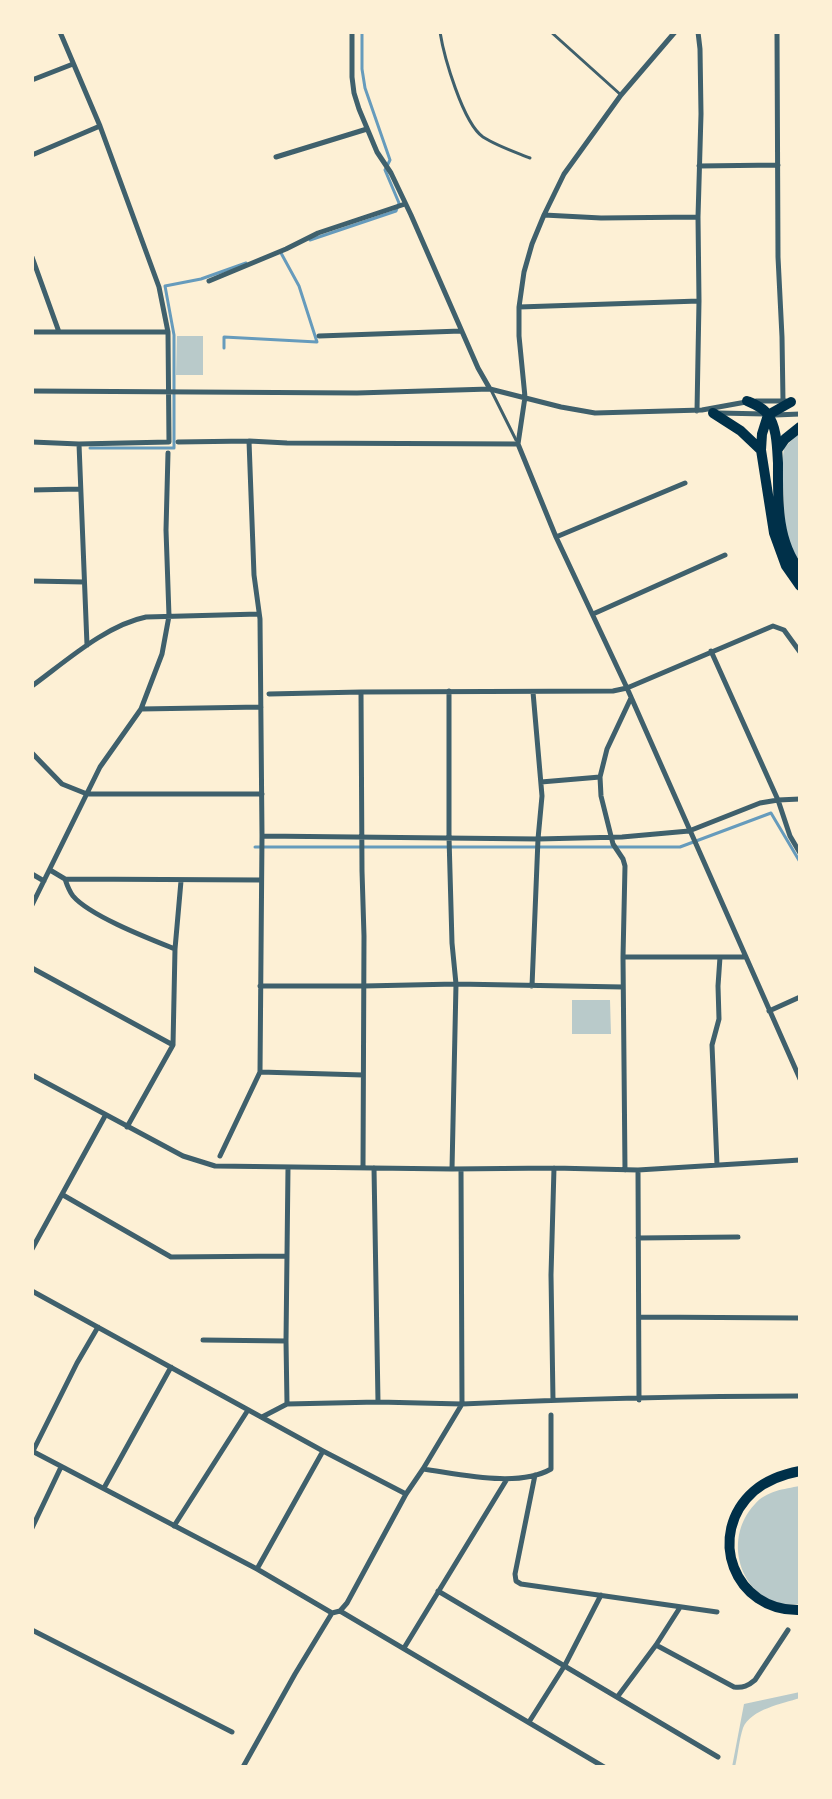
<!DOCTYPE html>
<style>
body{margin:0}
#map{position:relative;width:832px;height:1799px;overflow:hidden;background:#fdf0d5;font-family:Lora,serif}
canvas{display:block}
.frame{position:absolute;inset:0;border:34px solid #fdf0d5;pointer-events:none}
</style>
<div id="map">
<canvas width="832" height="1799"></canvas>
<div class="frame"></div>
</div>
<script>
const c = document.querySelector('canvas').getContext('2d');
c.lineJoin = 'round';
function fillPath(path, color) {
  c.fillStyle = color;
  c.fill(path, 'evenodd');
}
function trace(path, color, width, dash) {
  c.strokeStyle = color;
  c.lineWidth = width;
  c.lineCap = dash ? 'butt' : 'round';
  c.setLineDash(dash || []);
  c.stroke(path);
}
const green = new Path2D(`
 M177,336h26v39h-27z
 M800,432v129l-9,-12 -6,-21 -3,-64 2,-16z
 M572,1000h38l1,34h-39z
 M800,1486v118c-55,7 -82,-61 -45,-100 11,-13 29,-15 45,-18z
 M800,1692v6c-18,6 -49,11 -57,30 -4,12 -5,27 -8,39h-3l12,-63z`);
const stream = new Path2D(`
 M310,240l86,-29 3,-8 -14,-33 5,-10 -25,-72 -3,-19v-37
 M224,348v-11l93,5 -18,-56 -18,-33
 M90,448h84v-113l-9,-49 36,-7 45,-16
 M255,847h425l91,-34 29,49`);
const service = new Path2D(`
 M440,32c4,25 23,91 43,105 14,9 32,15 47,21
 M551,32l70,63
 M491,390l25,50`);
const minor = new Path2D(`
 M352,32v45l2,16 5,16 18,43 14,21 20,42 67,153 12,21
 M675,32l-54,63 -57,79 -20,41 -12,29 -8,28 -5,35v29l6,61 -7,47 38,93 71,151 173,391
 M777,32l1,225 4,80 1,64
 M32,80l41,-16
 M32,155l68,-29
 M276,157l91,-28
 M699,166l79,-1
 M544,215l57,3 97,-1
 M32,257l27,75
 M209,281l77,-32 32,-16 87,-29
 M519,307l180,-6
 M32,332h136
 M319,336l142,-5
 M32,391l325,2 133,-4 71,18 34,6 107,-3 44,-8
 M756,401h30
 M697,411l2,-110 -1,-84 3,-103 -1,-65 -2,-17
 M719,413l46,1
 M775,415l25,-1
 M32,442l47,2 90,-2 -1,-110 -9,-45 -59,-161 -40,-94
 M178,442l71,-1 38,2 231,1
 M79,444l8,201
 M32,490l48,-1
 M556,537l129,-54
 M32,581l52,1
 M593,614l132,-59
 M711,651l67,149 12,36 10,17
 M32,686c33,-24 74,-61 114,-69l113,-3
 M449,691v146l3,106 4,41 -4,185
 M361,692l1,179 2,65 -1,232
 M269,694l92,-2 252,-1 14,-3 146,-62 11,4 16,22
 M141,709l120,-2
 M32,753l30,31 25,10h175
 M541,782l59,-5
 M262,836l276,3 84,-2 67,-6 71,-28 18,-3 22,-1
 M50,870l15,9 196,1
 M32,874l12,7
 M65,879c2,6 4,12 8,17 17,20 77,43 102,53
 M32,905l68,-138 41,-58 21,-55 7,-38 -3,-86 2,-77
 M623,957h122
 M32,968l141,77
 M260,986h104l92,-2 167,3
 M532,986l6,-147 4,-43 -9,-104
 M769,1011l31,-14
 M260,1072l103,3
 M32,1075l151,81 32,10 237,3 102,-1 84,2 162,-10
 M127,1127l46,-82 2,-96 6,-68
 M220,1156l40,-84 2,-236 -2,-217 -6,-44 -5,-134
 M717,1165l-5,-120 7,-26 -1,-33 2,-29
 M374,1168l4,234
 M625,1170l-2,-213 2,-91 -2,-7 -10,-15 -12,-48 -1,-19 7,-28 24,-51
 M638,1170l1,230
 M63,1195l108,62 116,-1
 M638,1238l100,-1
 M32,1249l73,-133
 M32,1291l291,160 83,43
 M639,1317l161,1
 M203,1340l83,1
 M553,1400l-2,-125 3,-107
 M287,1404l-1,-63 2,-173
 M262,1417l25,-13 91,-2 84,2 -1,-235
 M32,1451l225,118 75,44 8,-2 7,-8 59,-109 17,-25 39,-65c113,-5 225,-8 338,-8
 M33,1451l44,-88 21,-36
 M423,1469c37,5 95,19 128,0v-54
 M535,1475l-20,99 1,7 5,3 196,28
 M104,1488l67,-121
 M174,1526l74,-116
 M32,1528l29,-61
 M257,1569l66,-118
 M438,1591l280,166
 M340,1611l264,156
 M32,1630l200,102
 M656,1645l78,42c9,1 14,-1 21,-7l33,-50
 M404,1648l103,-169
 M618,1696l38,-51 23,-36
 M529,1722l36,-57 36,-70
 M243,1767l52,-93 37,-61`);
const motorway = new Path2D(`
 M747,401c7,3 17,7 21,14 9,12 9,33 10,48 0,35 -2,78 22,107
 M791,402l-23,13 -6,19 -1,16 13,83 12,33 14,20
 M713,413l28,18 20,19
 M778,449l7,-10 15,-12
 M800,1471c-16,3 -33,9 -46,20 -49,43 -20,121 46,119`);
fillPath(green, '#b9caca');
trace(stream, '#669bbc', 3);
trace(service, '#3f606c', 3);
trace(minor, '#3f606c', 5);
trace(motorway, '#003049', 10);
</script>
